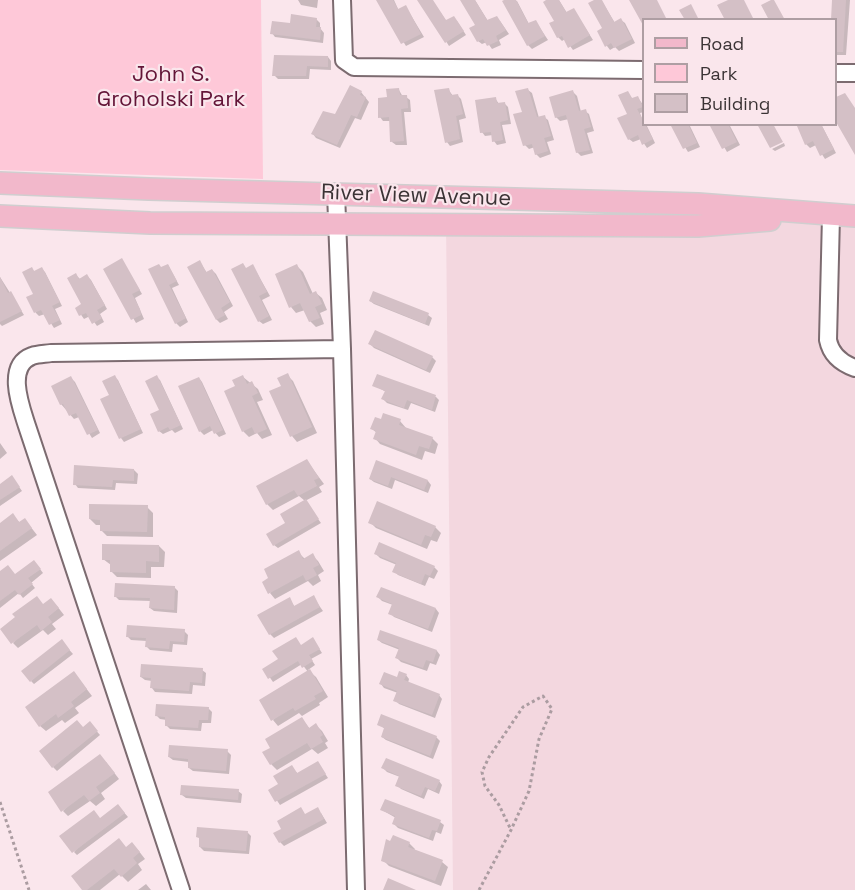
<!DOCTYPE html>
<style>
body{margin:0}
#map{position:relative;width:855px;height:890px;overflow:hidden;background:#fae6ec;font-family:"Space Grotesk",sans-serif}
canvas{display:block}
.legend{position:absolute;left:642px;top:18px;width:195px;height:108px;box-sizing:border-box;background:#fae6ec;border:2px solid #ae9ea3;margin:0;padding:8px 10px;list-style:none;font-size:18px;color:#3b3335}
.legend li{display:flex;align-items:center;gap:12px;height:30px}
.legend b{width:30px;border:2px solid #ae9ea3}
</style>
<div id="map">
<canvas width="855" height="890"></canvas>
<ul class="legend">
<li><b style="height:8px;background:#f2b8cb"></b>Road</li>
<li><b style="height:16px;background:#fec8d8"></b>Park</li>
<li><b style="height:16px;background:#d4c0c6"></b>Building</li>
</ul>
</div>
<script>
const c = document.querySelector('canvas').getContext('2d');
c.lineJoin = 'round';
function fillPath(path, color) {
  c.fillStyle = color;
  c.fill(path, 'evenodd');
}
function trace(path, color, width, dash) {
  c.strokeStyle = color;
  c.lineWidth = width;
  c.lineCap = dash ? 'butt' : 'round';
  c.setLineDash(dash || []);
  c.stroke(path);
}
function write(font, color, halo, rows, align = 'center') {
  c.font = font + ' "Space Grotesk",sans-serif';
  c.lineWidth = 4.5;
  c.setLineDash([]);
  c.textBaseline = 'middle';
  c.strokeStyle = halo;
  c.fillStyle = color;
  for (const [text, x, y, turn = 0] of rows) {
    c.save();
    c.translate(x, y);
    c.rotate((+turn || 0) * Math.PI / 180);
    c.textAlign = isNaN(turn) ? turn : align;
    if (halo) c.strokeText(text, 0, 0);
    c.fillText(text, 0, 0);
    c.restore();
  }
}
const built = new Path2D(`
 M831,216h24v674h-402l-7,-666z`);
const green = new Path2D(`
 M0,0h261l2,179 -263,-9z`);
const shadow = new Path2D(`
 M298,0h27h-7l-1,8 -16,-3z
 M377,0h17l5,11 7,-4 18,30 -18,9z
 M420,0h12l15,22 10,-1 9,14 -17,11z
 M463,0h12l13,21h12l9,13 -10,6 2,5 -9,4 -5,-7 -5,2 -4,-3 -1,-15z
 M508,0l9,1 12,23 7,-2 12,18 -16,9 -4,-4z
 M549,0h10l8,13 7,-3 19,30 -20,10 -8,-11 -3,2 -4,-4 -2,-16z
 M598,0l5,3 12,20 6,-3 4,3 10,20 -16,8 -4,-4 -5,3 -3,-4 -8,-14 5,-3z
 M833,0h17l-4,55h-10z
 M316,19l4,4v5l4,5 -1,10 -48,-6 -3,-4 20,-8z
 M328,57l3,4v9l-21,-1 -1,10h-31l-4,-4z
 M448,89l5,7 4,-1 4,4 5,19 -7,2 4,22 -13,4 -3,-4z
 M399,90l4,7h3l4,3 1,12h-7l3,33h-11l-4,-3 -2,-21h-7l-3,-4z
 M528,90l4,3 7,25 5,-1 4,3 6,20 -7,2 4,12 -11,4 -4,-4 -1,-7 -6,2 -4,-4 -1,-32z
 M361,92l8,10 -8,18 -6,-2 -15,30 -24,-10 -3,-4 23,-18z
 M573,92l4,4 4,16 4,-1 4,3 5,17 -7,2 6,20 -12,3 -4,-4 -8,-33 -9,2 -4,-4z
 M628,93l5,7 5,-2 6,8v6l-4,1 4,11h2l9,19 -8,5 -6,-9 -8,3 -4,-3z
 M495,98l4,6 5,-1 4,4 3,17 -9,1 4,18 -9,2 -3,-4 -1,-6 -8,1 -3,-4z
 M671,124h18l11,23 -12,5z
 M711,124h18l11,21 -13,7z
 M821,124l15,29 -11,6 -9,-14 -6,3 -4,-4z
 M784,143l1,3 -10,5 -3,-2z
 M122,260l20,34 -7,4 9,21 -8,4 -31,-54z
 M200,262l7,11 5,-3 4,4 17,32 -9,6 4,7 -8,4 -3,-3z
 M168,265l11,20 -7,3 16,34 -8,5 -4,-4 -15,-54z
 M253,266l17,30 -8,4 10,20 -9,4 -4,-3 -12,-52z
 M297,266l6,6 10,22 3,-1 6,5 5,12 -7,3 4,11 -8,3 -6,-6 -5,-11 -9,3 -5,-6z
 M32,269l3,3 7,-3 3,3 17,34 -7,3 7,15 -8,4 -9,-14 -6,2 -3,-3 -8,-15 7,-4z
 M76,275l4,4 7,-3 4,4 16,29 -7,5 4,8 -7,4 -7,-10 -6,3 -7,-10 6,-4z
 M0,277l24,38 -22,11 -2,-2z
 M374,293l54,22 4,3 -3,8 -55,-22 -4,-3z
 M370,344l62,13 4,4 -6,12 -56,-25z
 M287,375l6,6 24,52 -20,9 -5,-6 -9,-50z
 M115,377l3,3 25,53 -19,9 -3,-4 -19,-38 9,-4z
 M156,377l4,3 23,49 -8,4 -3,-3 -9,4 -4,-3 2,-20z
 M243,377l15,12 5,11 -6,2 15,33 -10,4 -5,-6 -8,4 -6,-6 -6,-44z
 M71,378l4,4 25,51 -8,5 -13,-21 -5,2 -13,-15z
 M199,378l3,4 24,52 -7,3 -6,-7 -9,5 -4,-4z
 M374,385l62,12 3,3 -4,12 -24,-9 -3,7 -21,-7 -4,-4 3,-7z
 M400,421l6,7 26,10 6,6 -3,10 -10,-3 -3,9 -42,-16 -5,-6 2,-5 -5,-4z
 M0,443l7,10 -7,6z
 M307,461l17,23 -5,3 3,5 -17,9 16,22 -43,25 -4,-3 13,-22 18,-22 -6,-5 -26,14 -6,-6z
 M377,461l51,20 3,4 -3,8 -33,-13 -3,9 -18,-7 -4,-3z
 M134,470l4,4 -1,10 -21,-1 -1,7 -37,-2 -3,-4z
 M15,481l7,10 -22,15v-21z
 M147,507l6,6v24l-46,-1 -6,-6v-5h-5l-6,-6z
 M13,515l7,8 10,3 7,9 -37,26v-37z
 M370,522l65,5 6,6 -4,9 -6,-2 -4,9 -51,-21z
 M159,546l6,6 -1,15h-13v11l-34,-1 -6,-6v-6l-8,-6z
 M298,552l7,7 7,-4 6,6 6,10 -6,4 3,6 -8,5 -5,-5 -33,18 -5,-6z
 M376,554l58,13 4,4 -4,8 -5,-2 -4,9 -27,-11 -4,-4 3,-6 -17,-7z
 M37,565l6,8 -12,10 4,5 -12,10 -4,-5 -19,15v-35l15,2z
 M174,587l4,4 -1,22 -23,-2 -4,-3 1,-7 -32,-1 -4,-4z
 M381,589l55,20 3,4 -7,19 -38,-15 -4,-4 3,-8 -11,-4 -4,-4z
 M313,597l10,14 -49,27 -4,-4 19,-35 6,8z
 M44,605l13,1 7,9 -12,9 4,5 -8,6 -5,-5 -25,18 -5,-5z
 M184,631l4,4 -1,10 -14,-1 -1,8 -22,-2 -4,-4 1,-5 -16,-1 -4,-4z
 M313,639l9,14 -11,6 4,6 -7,5 8,7 12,20 -9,6 1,2 -18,11 -3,-3 -21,13 -5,-6 35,-48 -6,-8 -29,18 -9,-13z
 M378,640l59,11 3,4 -4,10 -6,-2 -3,8 -26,-9 -4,-4 3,-8 -18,-7z
 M65,645l8,9 -39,30 -3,-3z
 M202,670l4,3 -1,13 -12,-1 -1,9 -37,-2 -3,-4v-7l-7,-1 -4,-3z
 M406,675l3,4 -1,4 31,12 3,4 -7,19 -36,-14 -4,-4 3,-7 -14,-5 -3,-4z
 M79,679l13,17 -17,12 4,5 -14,10 -3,-3 -16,11 -6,-5z
 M208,708l4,4 -1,11h-9l-1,8 -31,-2 -4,-4 1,-5 -7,-1 -3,-3z
 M302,719l8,10 6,-4 6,6 6,10 -3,2 3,5 -10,6 -6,-5 -35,21 -6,-6 1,-16z
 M379,724l57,13 4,4 -7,18 -47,-19 -4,-3 3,-8z
 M93,727l7,8 -43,36 -4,-4 30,-39z
 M227,751l4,4 -2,19 -36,-3 -4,-3v-6l-16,-2 -4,-3z
 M106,762l13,17 -18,14 4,6 -9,7 -6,-5 -22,15 -5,-5z
 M318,763l10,15 -48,27 -10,-15 10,-6 12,-17 6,7z
 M383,768l56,13 3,4 -3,9 -11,-5 -4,10 -23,-10 -4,-4 3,-8 -13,-5z
 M238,791l4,3 -1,9 -55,-5 -4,-3z
 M122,810l6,7 -51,38 -3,-3 27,-33z
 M382,810l58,12 4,3 -3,9 -5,-2 -3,9 -35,-13 -4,-4 2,-6z
 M321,813l6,10 -43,23 -4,-4 -4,-8 30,-18z
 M247,832l4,4 -2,18 -45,-3 -4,-4z
 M409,843l6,6 -1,2 28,11 6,5 -7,19 -52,-20 -6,-6z
 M127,848l11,2 7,9 -7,5 4,6 -14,12 -8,-8 -20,16h-16z
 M146,884l5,6h-13z`);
const building = new Path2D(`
 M376,0h17l5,9 8,-4 15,29 -20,10z
 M417,0h16l13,20 8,-4 10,15 -19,12z
 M460,0h15l12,20 10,-4 9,14 -10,6 2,5 -11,5 -4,-7 -6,3 -8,-14 6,-3z
 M504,0h12l12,23 8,-3 9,16 -18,10 -25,-45z
 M546,0h13l7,12 8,-4 16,27 -22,13 -6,-12 -5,2 -8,-15 5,-2 -11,-19z
 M594,0h8l12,22 7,-4 11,21 -18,9 -3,-5 -6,4 -8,-16 5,-3 -14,-25z
 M629,0h28l10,20h-23v7z
 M728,0h16l10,20h-29l-8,-15z
 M771,0h3l11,20h-16l-8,-15z
 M832,0h14l-3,52h-7v-32h-5z
 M691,4l8,16h-14l-6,-10z
 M291,14l26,4 -1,9h5l-1,13 -50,-6 2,-13 18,2z
 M274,55l54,1v11l-21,-1 -1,10h-34z
 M350,85l12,6 -2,4 6,2 -9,20 -6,-2 -14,30 -26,-11 12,-23 12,3z
 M399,88l1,7h7l1,13 -7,1 3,32 -14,1 -1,-25 -11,1v-20l9,-1 -1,-8z
 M449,88l2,7 7,-1 5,20 -7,2 4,23 -15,4 -11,-53z
 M528,88l9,29 8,-2 6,21 -7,2 4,13 -13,4 -3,-11 -9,2 -10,-32 9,-2 -7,-21z
 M573,90l6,21 7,-2 5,18 -7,2 6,21 -14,3 -10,-38 -11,3 -6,-21z
 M628,91l4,7 6,-2 5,11 -6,2 16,30 -11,6 -4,-10 -10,5 -11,-22 10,-4 -9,-19z
 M845,93l10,15v47l-19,-33v-25z
 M496,97l1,6 8,-1 3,18 -8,2 3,18 -11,2 -1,-10 -11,1 -5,-33z
 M670,124h18l9,19 -14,6z
 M709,124h19l9,18 -15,7z
 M757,124h16l10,18 -13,6z
 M802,124h19l13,25 -14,7 -7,-15 -8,4 -8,-19z
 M122,258l18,32 -8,4 8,15 1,6 -10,5 -28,-51z
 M200,260l6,12 6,-3 18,33 -9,6 4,7 -9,5 -29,-53z
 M243,263l3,5 7,-4 14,28 -8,4 10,20 -11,6 -27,-53z
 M159,264l2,3 7,-3 9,17 -8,4 17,33 -11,6 -27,-55z
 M297,264l13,30 6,-3 6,13 -7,3 5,11 -11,4 -9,-19 -11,5 -14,-34z
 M32,267l2,4 8,-4 18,35 -8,4 8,14 -11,5 -8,-15 -7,3 -8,-16 7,-3 -11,-22z
 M76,273l3,6 8,-5 18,31 -8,5 5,8 -10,6 -6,-11 -7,3 -4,-8 6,-4 -14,-26z
 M0,277l8,16 3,-2 11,20 -22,11z
 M373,291l56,22 -4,11 -56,-23z
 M375,330l58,26 -7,14 -58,-26z
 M288,373l24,54 -22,10 -21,-46 12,-5 -4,-8z
 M377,374l59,21 -4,15 -25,-10 -3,8 -23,-9 4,-8 -13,-5z
 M115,375l26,54 -22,10 -19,-40 9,-4 -7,-14z
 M157,375l24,50 -11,5 -2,-3 -10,5 -8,-18 9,-4 -14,-29z
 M243,375l4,9 5,-3 6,12 -6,3 15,33 -12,5 -3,-7 -10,5 -18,-41 11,-5 -3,-6z
 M71,376l27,54 -11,5 -11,-22 -7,3 -6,-12 -3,1 -9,-19z
 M199,377l24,53 -9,4 -4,-8 -11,6 -21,-46z
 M383,413l18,6 -2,6 34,12 -4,12 -10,-3 -3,9 -43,-16 3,-8 -6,-2 5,-12 6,2z
 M307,459l12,19 -5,2 3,6 -19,10 -4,-6 -28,15 -10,-19z
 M376,460l52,20 -4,10 -33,-13 -3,9 -19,-7z
 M74,465l60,4v12l-21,-1 -1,7 -39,-2z
 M12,475l8,12 -20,13v-16z
 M306,499l13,20 -46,27 -7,-12 19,-11 -5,-9z
 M377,501l59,25 -5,11 -6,-2 -4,10 -53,-22z
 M89,504l59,1 -1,27 -47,-1v-11l-11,-1z
 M13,513l6,9 6,-4 7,10 -32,23v-28z
 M379,542l56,24 -5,10 -5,-2 -4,10 -29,-12 4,-9 -22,-9z
 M102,544l57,1v17l-13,-1v12l-36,-1v-12h-8z
 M299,550l4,9 10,-6 6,12 -6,3 4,7 -11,6 -3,-6 -35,19 -6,-12 6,-4 -4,-9z
 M34,560l7,9 -13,9 5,6 -14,11 -4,-5 -15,11v-30l8,-6 7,9z
 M115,583l60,3 -1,24 -25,-2 1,-10 -36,-1z
 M381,587l55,21 -8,21 -40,-15 4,-10 -16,-7z
 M314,595l6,12 -51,28 -12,-20 33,-18 4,9z
 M37,596l6,8 8,-6 8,10 -11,9 4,5 -11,9 -4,-6 -26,19 -11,-15 15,-12 -3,-3z
 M127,625l58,4 -1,13 -14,-1 -1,8 -24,-2 1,-9 -20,-1z
 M380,630l57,20 -4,12 -7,-2 -3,8 -28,-10 4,-10 -22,-8z
 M296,637l5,8 12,-8 7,12 -11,6 4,6 -11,7 -4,-7 -30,18 -6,-10 16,-10 -6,-8z
 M62,639l8,11 -40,32 -9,-11z
 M141,664l62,4 -1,15 -12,-1 -1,9 -39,-3 1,-10 -11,-1z
 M310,669l13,22 -9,5 2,3 -21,12 -2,-3 -22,13 -12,-21z
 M74,671l13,18 -16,13 3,4 -16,12 -2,-4 -17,13 -14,-20z
 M399,671l8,3 -3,6 36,14 -8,21 -39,-14 4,-10 -18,-7 5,-12 13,5z
 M156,704l53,3 -1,13h-9l-1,8 -33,-2v-9l-10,-1z
 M381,714l56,22 -7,20 -49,-19 3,-9 -7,-3z
 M302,717l7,11 7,-5 7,12 -3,2 3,5 -12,7 -4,-6 -37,22 -8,-13 8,-4 -5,-9z
 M77,720l6,7 7,-6 8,10 -46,37 -13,-17z
 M169,745l59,4 -2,22 -38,-3v-9l-20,-2z
 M100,754l15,19 -19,14 4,6 -11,8 -5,-6 -23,17 -13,-20z
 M386,758l54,22 -5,11 -10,-4 -4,9 -26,-10 4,-10 -18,-8z
 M318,761l8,13 -51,28 -7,-12 10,-6 -5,-8 19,-11 5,8z
 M181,785l58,4 -1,11 -58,-5z
 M385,799l56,21 -4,11 -5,-1 -3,8 -37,-14 3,-8 -15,-6z
 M118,804l7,9 -53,40 -13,-17 35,-26 6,8z
 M301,807l4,7 13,-7 6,12 -45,24 -6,-10 8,-4 -4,-8z
 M197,827l51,4 -2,20 -47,-4v-9l-3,-1z
 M393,835l17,7 -2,5 35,13 -8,21 -54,-20 5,-22 4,2z
 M119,838l7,9 6,-5 8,10 -7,6 4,5 -16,14 -7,-8 -27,21h-5l-11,-14z
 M388,878l28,12h-33z`);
const path = new Path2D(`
 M0,802l29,88
 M479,890l32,-60 18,-39 10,-52 13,-30 -9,-13 -20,11 -34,50 -7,15 3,14 14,19 12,25`);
const minor = new Path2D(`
 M342,0l2,60 10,7 290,3
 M836,73h19
 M336,193l6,156 14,541
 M831,216l-3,124c3,15 13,23 27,28
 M181,890l-154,-464c-6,-19 -22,-60 5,-70 6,-2 13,-2 19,-3l291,-4`);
const major = new Path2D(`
 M0,183l149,6 549,15 157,12
 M0,216l150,7 548,3 72,-6`);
const parkNames = [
 ["John S.",171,75],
 ["Groholski Park",171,100]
];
const streetNames = [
 ["River View Avenue",416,196,2]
];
fillPath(built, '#f3d7df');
fillPath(green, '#fec8d8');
fillPath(shadow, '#0003');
fillPath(building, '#d4c0c6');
trace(minor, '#7c6b70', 20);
trace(major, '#d0cecf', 24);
trace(path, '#ab9ca1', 3, [3, 3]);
trace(minor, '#fff', 16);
trace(major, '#f2b8cb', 21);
write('22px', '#631437', '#fae6ec', parkNames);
write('22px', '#3b3335', '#fae6ec', streetNames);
</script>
